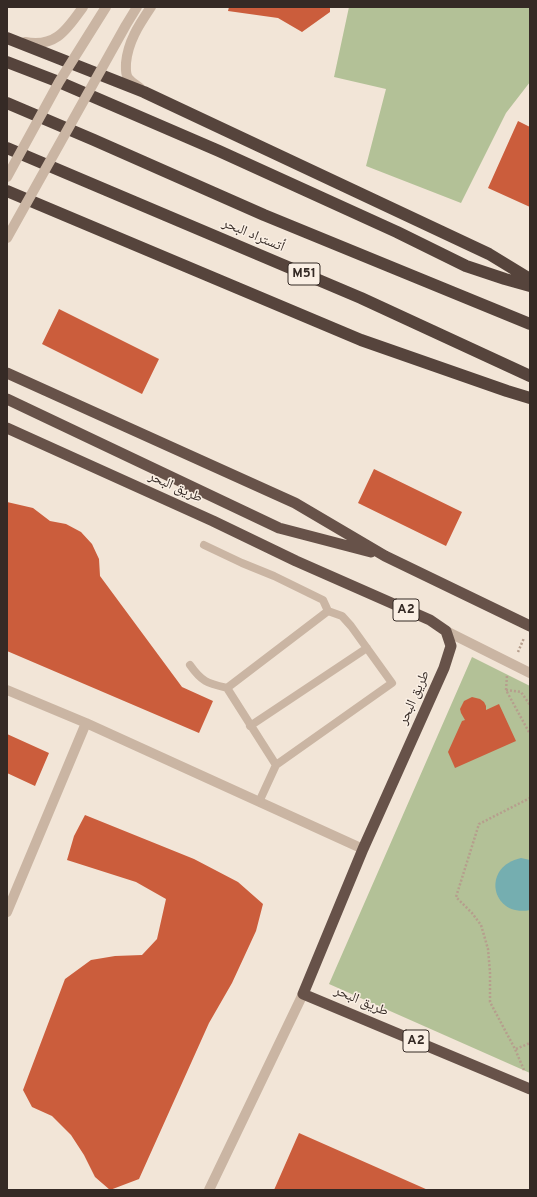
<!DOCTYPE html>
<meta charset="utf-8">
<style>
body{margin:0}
#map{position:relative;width:537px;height:1197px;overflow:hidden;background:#f2e5d7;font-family:Overpass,sans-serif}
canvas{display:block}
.frame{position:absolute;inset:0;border:8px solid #352a25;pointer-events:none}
</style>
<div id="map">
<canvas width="537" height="1197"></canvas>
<div class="frame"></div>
</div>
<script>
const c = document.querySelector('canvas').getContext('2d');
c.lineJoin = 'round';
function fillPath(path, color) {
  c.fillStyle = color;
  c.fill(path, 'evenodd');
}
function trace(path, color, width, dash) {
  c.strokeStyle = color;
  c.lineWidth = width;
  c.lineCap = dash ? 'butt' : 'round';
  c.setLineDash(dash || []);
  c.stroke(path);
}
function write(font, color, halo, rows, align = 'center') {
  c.font = font + ' Overpass,"Noto Naskh Arabic",sans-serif';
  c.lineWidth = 3;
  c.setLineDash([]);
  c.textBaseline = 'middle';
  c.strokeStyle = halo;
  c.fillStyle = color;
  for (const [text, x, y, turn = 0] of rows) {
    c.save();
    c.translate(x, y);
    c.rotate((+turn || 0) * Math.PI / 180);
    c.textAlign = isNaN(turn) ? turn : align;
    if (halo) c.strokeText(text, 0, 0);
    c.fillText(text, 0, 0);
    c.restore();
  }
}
const green = new Path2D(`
 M349,7h181v75l-24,31 -45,90 -95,-37 20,-77 -52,-12z
 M472,657l58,29v387l-201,-89z`);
const water = new Path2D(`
 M521,858l9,2v50c-38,8 -50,-43 -9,-52z`);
const building = new Path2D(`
 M229,7h101v5l-28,20 -24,-14 -50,-7z
 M518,121l12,6v80l-42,-19z
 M59,309l100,50 -17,35 -100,-50z
 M374,469l88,43 -16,34 -88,-43z
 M7,502l26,6 17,13 16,3 15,8 11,12 7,15 1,17 82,111 31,14 -14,32 -192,-82z
 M472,697l8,2 4,3 2,4v4l13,-6 17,37 -61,27 -7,-16 14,-31 3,-1 -4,-7 -1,-4 4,-8z
 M7,734l42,19 -14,33 -28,-13z
 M85,815l109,44 44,23 25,22 -7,27 -24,52 -23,40 -70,156 -29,11 -15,-13 -11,-22 -13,-20 -19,-19 -20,-9 -9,-17 42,-111 26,-19 24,-4 27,-1 15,-16 9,-40 -30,-17 -69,-22 7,-24z
 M299,1133l129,57h-154z`);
const path = new Path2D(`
 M518,652l6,-14
 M507,676l-1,14 24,44
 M506,690l15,2 9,13
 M516,1049l14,-6
 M524,1070l-9,-21 -25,-47v-30l-2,-23 -7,-24 -9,-12 -16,-16 23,-73 51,-26`);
const service = new Path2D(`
 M204,545l38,18 32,13 49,24 5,11 14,5 9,10 41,57 -116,82
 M190,665c12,17 17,18 37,23
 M250,726l117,-78
 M259,802l17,-37 -49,-77 101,-77`);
const minor = new Path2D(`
 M446,631l84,42
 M7,690l79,33 277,126
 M7,912l79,-189`);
const tertiary = new Path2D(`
 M25,42c31,6 42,-13 58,-35
 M140,88c-4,-3 -9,-6 -12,-10 -3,-5 -2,-10 -2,-15 2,-22 13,-38 25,-56
 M209,1190l94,-196`);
const trunk = new Path2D(`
 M7,373l288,130 90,53 145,70
 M7,399l272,129 92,24
 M7,428l206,93 83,40 134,59 16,11 5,15 -7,22 -81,181 -60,145 227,95`);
const motorway = new Path2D(`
 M7,38l137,54 345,162 41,25
 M7,62l52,20 160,69 178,81 69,34 39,13 25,7
 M7,103l87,37 170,75 266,109
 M7,148l354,150 169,78
 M7,191l354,149 146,51 23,7`);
const tertiaryBridge = new Path2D(`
 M7,177l52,-95 47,-75
 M7,238l119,-213 11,-18`);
const shields = [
 [304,274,32],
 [406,610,26],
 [416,1041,26]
];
const shieldNames = [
 ["M51",304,274],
 ["A2",406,610],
 ["A2",416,1041]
];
const streetNames = [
 ["أتستراد البحر",253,236,23],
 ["طريق البحر",175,488,24],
 ["طريق البحر",415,698,-66],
 ["طريق البحر",361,1002,23]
];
fillPath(green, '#b3c197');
fillPath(water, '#75aeb0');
fillPath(building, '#cb5d3c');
trace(path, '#b69e8d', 2.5, [2, 2]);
trace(service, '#cab5a3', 8);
trace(minor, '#cab5a3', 10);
trace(tertiary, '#cab5a3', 10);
trace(trunk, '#675249', 11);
trace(motorway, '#56443c', 12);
trace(tertiaryBridge, '#cab5a3', 10);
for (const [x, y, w] of shields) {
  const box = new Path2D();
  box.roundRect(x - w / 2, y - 11, w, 22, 3);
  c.fillStyle = '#faefe4';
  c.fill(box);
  trace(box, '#352a25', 1);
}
write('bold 13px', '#352a25', null, shieldNames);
write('14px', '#352a25', '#faefe4', streetNames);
</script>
